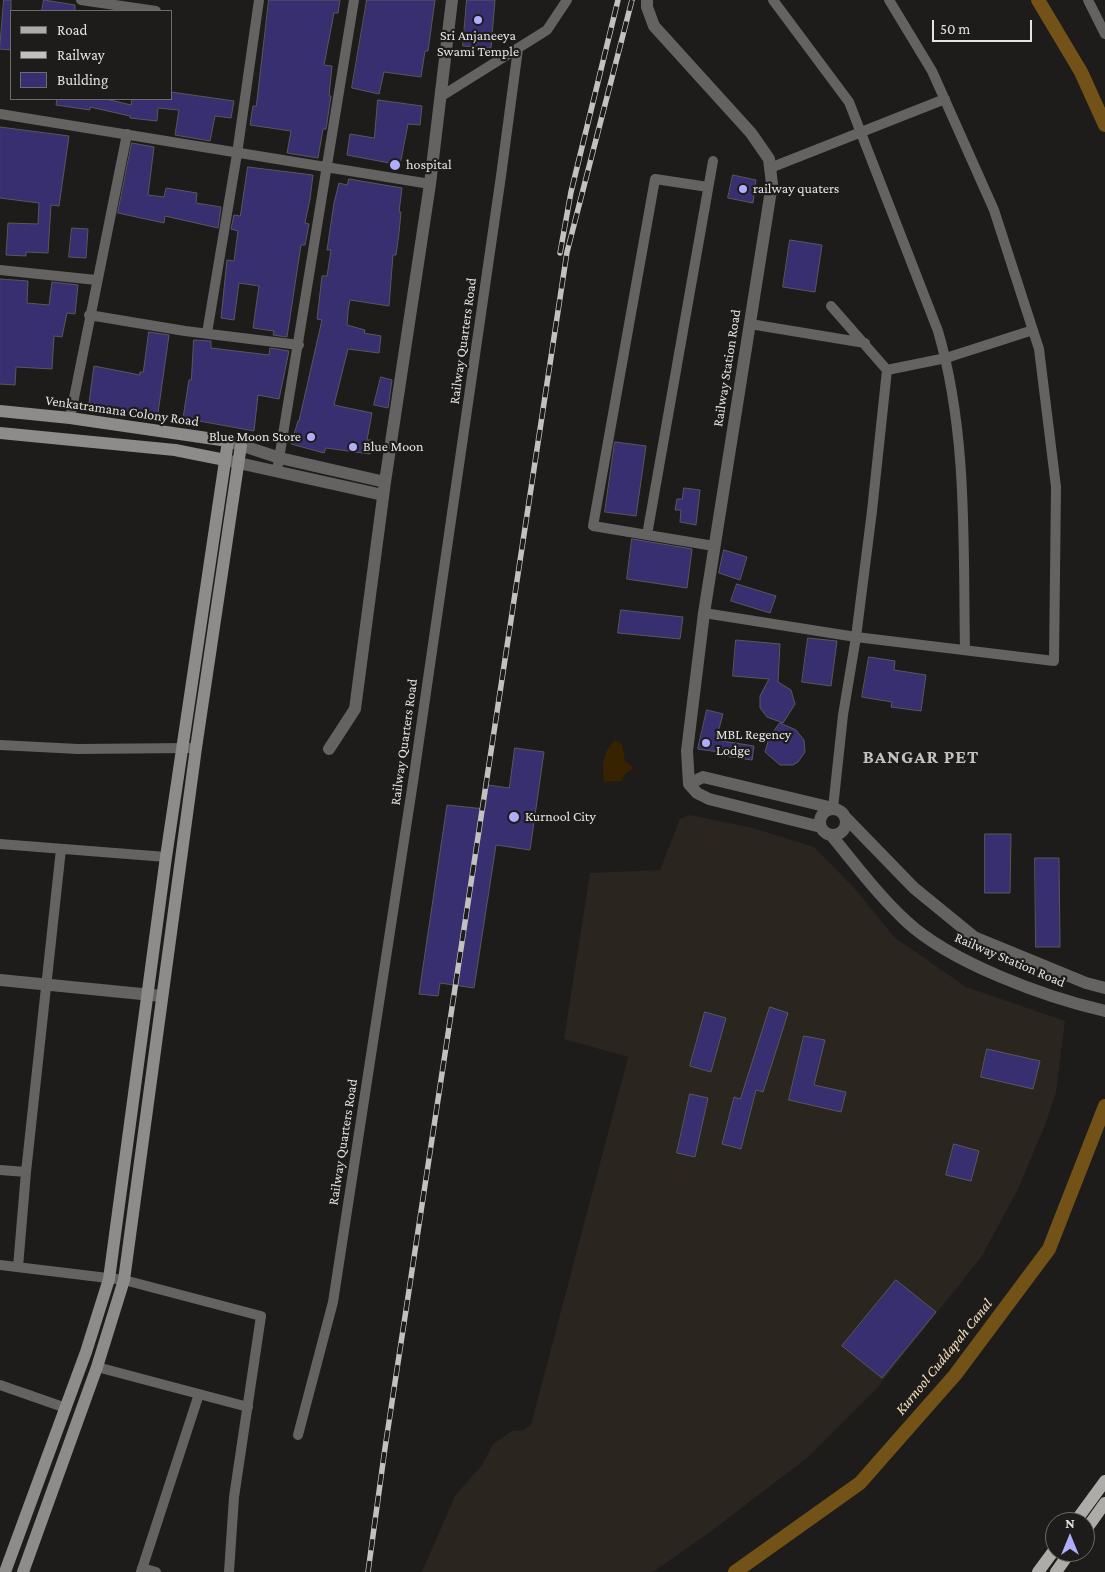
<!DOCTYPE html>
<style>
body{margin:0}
#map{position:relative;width:1105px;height:1572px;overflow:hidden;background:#1e1c1a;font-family:"Crimson Pro",serif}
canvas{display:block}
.legend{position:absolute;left:10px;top:10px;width:162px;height:90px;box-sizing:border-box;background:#1e1c1a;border:1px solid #6d6c6a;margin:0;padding:6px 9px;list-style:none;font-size:15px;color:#e4e3e2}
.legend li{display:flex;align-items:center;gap:10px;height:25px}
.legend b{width:25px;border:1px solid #6d6c6a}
.north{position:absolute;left:1045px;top:1512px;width:50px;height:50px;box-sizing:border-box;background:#1e1c1a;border:1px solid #6d6c6a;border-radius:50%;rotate:0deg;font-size:14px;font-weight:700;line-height:20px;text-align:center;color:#e4e3e2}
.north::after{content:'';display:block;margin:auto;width:18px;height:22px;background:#b0aefa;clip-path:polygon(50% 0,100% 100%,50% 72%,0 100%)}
.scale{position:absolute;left:932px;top:20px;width:100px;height:22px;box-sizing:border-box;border:2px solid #e4e3e2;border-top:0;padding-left:6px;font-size:15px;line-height:18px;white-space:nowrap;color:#e4e3e2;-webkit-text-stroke:4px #1e1c1a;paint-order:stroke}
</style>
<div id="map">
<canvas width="1105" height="1572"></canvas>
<ul class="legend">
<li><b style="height:6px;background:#adaca9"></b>Road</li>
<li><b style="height:6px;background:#c2c1c0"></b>Railway</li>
<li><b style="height:14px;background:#372f6f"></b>Building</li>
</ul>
<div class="north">N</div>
<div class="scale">50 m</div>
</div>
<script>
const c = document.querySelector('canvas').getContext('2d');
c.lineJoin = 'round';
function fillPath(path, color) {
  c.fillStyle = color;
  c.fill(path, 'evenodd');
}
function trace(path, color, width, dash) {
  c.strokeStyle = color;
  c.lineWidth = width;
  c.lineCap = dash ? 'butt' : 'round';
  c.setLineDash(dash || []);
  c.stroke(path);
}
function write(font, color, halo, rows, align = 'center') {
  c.font = font + ' "Crimson Pro",serif';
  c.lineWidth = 4.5;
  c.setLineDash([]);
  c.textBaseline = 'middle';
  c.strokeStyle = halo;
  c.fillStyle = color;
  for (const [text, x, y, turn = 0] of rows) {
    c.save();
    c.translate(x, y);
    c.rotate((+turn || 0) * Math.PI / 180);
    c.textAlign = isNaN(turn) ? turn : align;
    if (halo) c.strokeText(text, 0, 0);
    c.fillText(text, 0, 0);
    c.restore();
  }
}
const built = new Path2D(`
 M690,815l63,13 61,19 43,44 37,46 72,50 99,34 -9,71 -11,33 -27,64 -36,67 -105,132 -70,70 -97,74 -57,40h-231l33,-76 27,-31 11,-21 20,-14 9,1 9,-6 97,-368 -64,-18 26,-166 70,-3 20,-51z`);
const green = new Path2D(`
 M615,740l7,4 3,17 9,7 -8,5 -5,8 -17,1c-2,-18 -2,-28 11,-42z`);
const canal = new Path2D(`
 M1038,0l43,72 24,53
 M735,1572l125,-89 95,-108 94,-126 56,-143`);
const building = new Path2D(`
 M4,0h7v50l-11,-1z
 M44,0l31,5v6h-33z
 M269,0h71l-2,13h-4l-10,52 8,1 -3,30h2l-5,33h-3l-5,29 -31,-5 4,-22 -41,-6 3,-19h3z
 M367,0h68l-7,51h-3l-4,26 -37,-5 -5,22 -27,-6z
 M467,0h28l-4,48 -28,-2z
 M171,92l63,9 -3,17 -16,-2 -5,25 -35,-6 4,-25 -21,-2 -1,13 -27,-3v-2l-40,-9v3l-34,-5 1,-6h49l25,6 1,-6h39z
 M378,100l44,6 -2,19 -12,-1 -8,41 -53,-10 3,-21 24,4z
 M0,127l69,9 -10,70 -8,-1 -3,48 -22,-1v4l-20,-1 2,-32 30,1 1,-21 -39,-5z
 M132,143l22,4 -6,48 16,2 2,-9 31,5 -1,10 25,4 -3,21 -53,-12 -1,7 -46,-10z
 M248,167l65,8 -3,24 -5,24 4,1 -4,21h-4l-14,92 -14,-2 1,-4 -21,-3 6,-42 -20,-3 -5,37 -13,-2 6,-58 7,1 4,-30 -7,-2 3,-14 6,1z
 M733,175l23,5 -3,23 -25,-5z
 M349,179l53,9 -3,24h2l-2,21 -3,22h-3l-4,51 -39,-6 -2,11 -1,14 18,5 -1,3 17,3 -2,17 -31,-4 -14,56 38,8 -5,27h4l-1,14 -44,-6 -2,5 -33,-9 7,-23h1l23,-101 -5,-1 2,-17 3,-26h5l4,-26h-4l7,-47 5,-20 8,2z
 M72,228l16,1 -2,29 -17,-1z
 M790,240l32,5 -7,47 -32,-5z
 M0,279l28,2 -1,22 22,2 3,-23 26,3 -3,29 -8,-1 -5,24 -8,-1 -2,33 -36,-2 -1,18 -15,-1z
 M149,332l20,3 -11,78 -25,-1 -44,-9 5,-37 46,9v-3h3z
 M194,340l17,1v7l58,7 1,-7 19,3 -10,48 -21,-4 -4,36 -71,-13 6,-38h2z
 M381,377l11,3 -4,28 -14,-3z
 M615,442l31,4 -10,70 -31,-4z
 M684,488l16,2 -4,35 -16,-3 1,-12h-6l2,-11h5z
 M632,539l60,10 -5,39 -60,-9z
 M724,550l23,7 -7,23 -21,-7z
 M737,584l39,12 -6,17 -39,-12z
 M621,610l62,7 -3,22 -62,-6z
 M808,638l29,3 -6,45 -29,-4z
 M736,640l44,4 -2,38 13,8 4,14 -12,19 -16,-6 -7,-9v-12l9,-17 -36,-3z
 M869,657l26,4 -1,9 32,5 -5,36 -30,-4 1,-5 -30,-5z
 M707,710l16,4 -7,26 38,6 -2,14 -34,-5 1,-3 -21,-3z
 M780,723l16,7 8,10 1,12 -7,10 -5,3h-13l-15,-13 4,-14z
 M515,748l29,4 -14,98 -34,-5 -22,143 -34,-5 -2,13 -19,-2 28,-189 38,4 3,-24 21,3z
 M985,834h26l-1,59h-25z
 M1035,858h24l1,89h-24z
 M770,1007l18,6 -25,79 -7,-2 -15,59 -19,-5 12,-47 6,2z
 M705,1012l21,6 -15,54 -21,-6z
 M804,1036l21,4 -11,45 32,7 -5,20 -52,-12z
 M987,1049l53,12 -7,28 -52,-12z
 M690,1094l18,4 -13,59 -18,-4z
 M954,1144l25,7 -8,30 -25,-6z
 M896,1280l40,32 -54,66 -40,-32z`);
const minor = new Path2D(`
 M81,0l75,11
 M773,0l76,102 89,229c30,103 25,213 27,319
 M1088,0l17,34
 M440,97l107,-67 20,-30
 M0,114l430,70
 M770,168l175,-69
 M708,187l-53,-8 -62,347 121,20
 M0,270l96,10
 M831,306l56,64 -15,141 -16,126 -13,78 -10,93
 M89,315l96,16 114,14
 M750,324l115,19
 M207,333l30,-179 22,-154
 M887,370l59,-12 87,-28
 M70,418l57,-284
 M278,465l76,-465
 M647,535l66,-374
 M704,613l152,24 198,24 2,-174 -17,-138 -45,-139 -62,-139 -43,-71
 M0,745l78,4 112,-1
 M0,844l166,13
 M0,1170l26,2
 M0,1265l124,15 137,36 -27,181 -5,75
 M18,1267l8,-95 35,-323
 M97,1367l151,40
 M0,1385l66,23
 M298,1435l35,-133 80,-520 88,-606 17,-127
 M142,1568l14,4
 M141,1572l58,-178`);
const tertiary = new Path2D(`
 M647,0v7l7,19 97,107 18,26 3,25 -68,429 -17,138 2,33 8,9 12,6 112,28
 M228,441l52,17 105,24
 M225,460l158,35
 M329,749l26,-40 30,-227 45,-298 22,-184
 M689,784l14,-7 130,31
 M820 822a13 13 0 1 1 26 0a13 13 0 1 1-26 0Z
 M846,818l68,70 60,49 112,46 19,5
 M831,835c24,29 47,60 75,86 45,42 139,76 199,90
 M0,980l162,16`);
const secondary = new Path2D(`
 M0,411l70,7 158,23 -62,416 -57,422 -23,73 -81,220
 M0,433l175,17 50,10
 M23,1572l74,-205 27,-87 72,-532 45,-303`);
const primary = new Path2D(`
 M1075,1522l30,-41
 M1085,1531l20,-28
 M1038,1572l17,-23
 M1056,1572l14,-20`);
const rail = new Path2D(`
 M560,253l11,-61 47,-192
 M368,1572l17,-124 182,-1196 65,-252`);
const markers = [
 [478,20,5,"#b0aefa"],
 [395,165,6,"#b0aefa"],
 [743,189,5,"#b0aefa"],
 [311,437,5,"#b0aefa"],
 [353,447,5,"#b0aefa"],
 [706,743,5,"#b0aefa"],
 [514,817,6,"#b0aefa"]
];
const poiNames = [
 ["Sri Anjaneeya",478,36,"center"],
 ["Swami Temple",478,52,"center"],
 ["hospital",406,165],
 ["railway quaters",753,189],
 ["Blue Moon Store",301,437,"right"],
 ["Blue Moon",363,447],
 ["MBL Regency",716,735],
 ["Lodge",716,751],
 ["Kurnool City",525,817]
];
const streetNames = [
 ["Railway Quarters Road",463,341,-82],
 ["Railway Station Road",727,368,-81],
 ["Venkatramana Colony Road",122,411,8],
 ["Railway Quarters Road",404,742,-82],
 ["Railway Station Road",1010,960,23],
 ["Railway Quarters Road",343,1142,-81]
];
const waterNames = [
 ["Kurnool Cuddapah Canal",944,1357,-51]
];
const districtNames = [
 ["BANGAR PET",921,757]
];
fillPath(built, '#2a251e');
fillPath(green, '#372300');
trace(canal, '#725217', 14);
fillPath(building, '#372f6f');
trace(building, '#58585b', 1);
trace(minor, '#646362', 10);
trace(tertiary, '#646362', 12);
trace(secondary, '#8d8c8a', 12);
trace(primary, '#adaca9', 12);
trace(rail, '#c2c1c0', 5.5);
trace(rail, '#1e1c1a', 4, [11]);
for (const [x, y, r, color] of markers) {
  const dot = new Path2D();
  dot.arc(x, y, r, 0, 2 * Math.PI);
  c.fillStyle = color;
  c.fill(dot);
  trace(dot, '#1e1c1a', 2);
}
write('14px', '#e4e3e2', '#1e1c1a', poiNames, 'left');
write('14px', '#e4e3e2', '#1e1c1a', streetNames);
write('italic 15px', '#f8e1bc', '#1e1c1a', waterNames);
c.letterSpacing = '1px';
write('bold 19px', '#c3c2bf', '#1e1c1a', districtNames);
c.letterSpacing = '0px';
</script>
